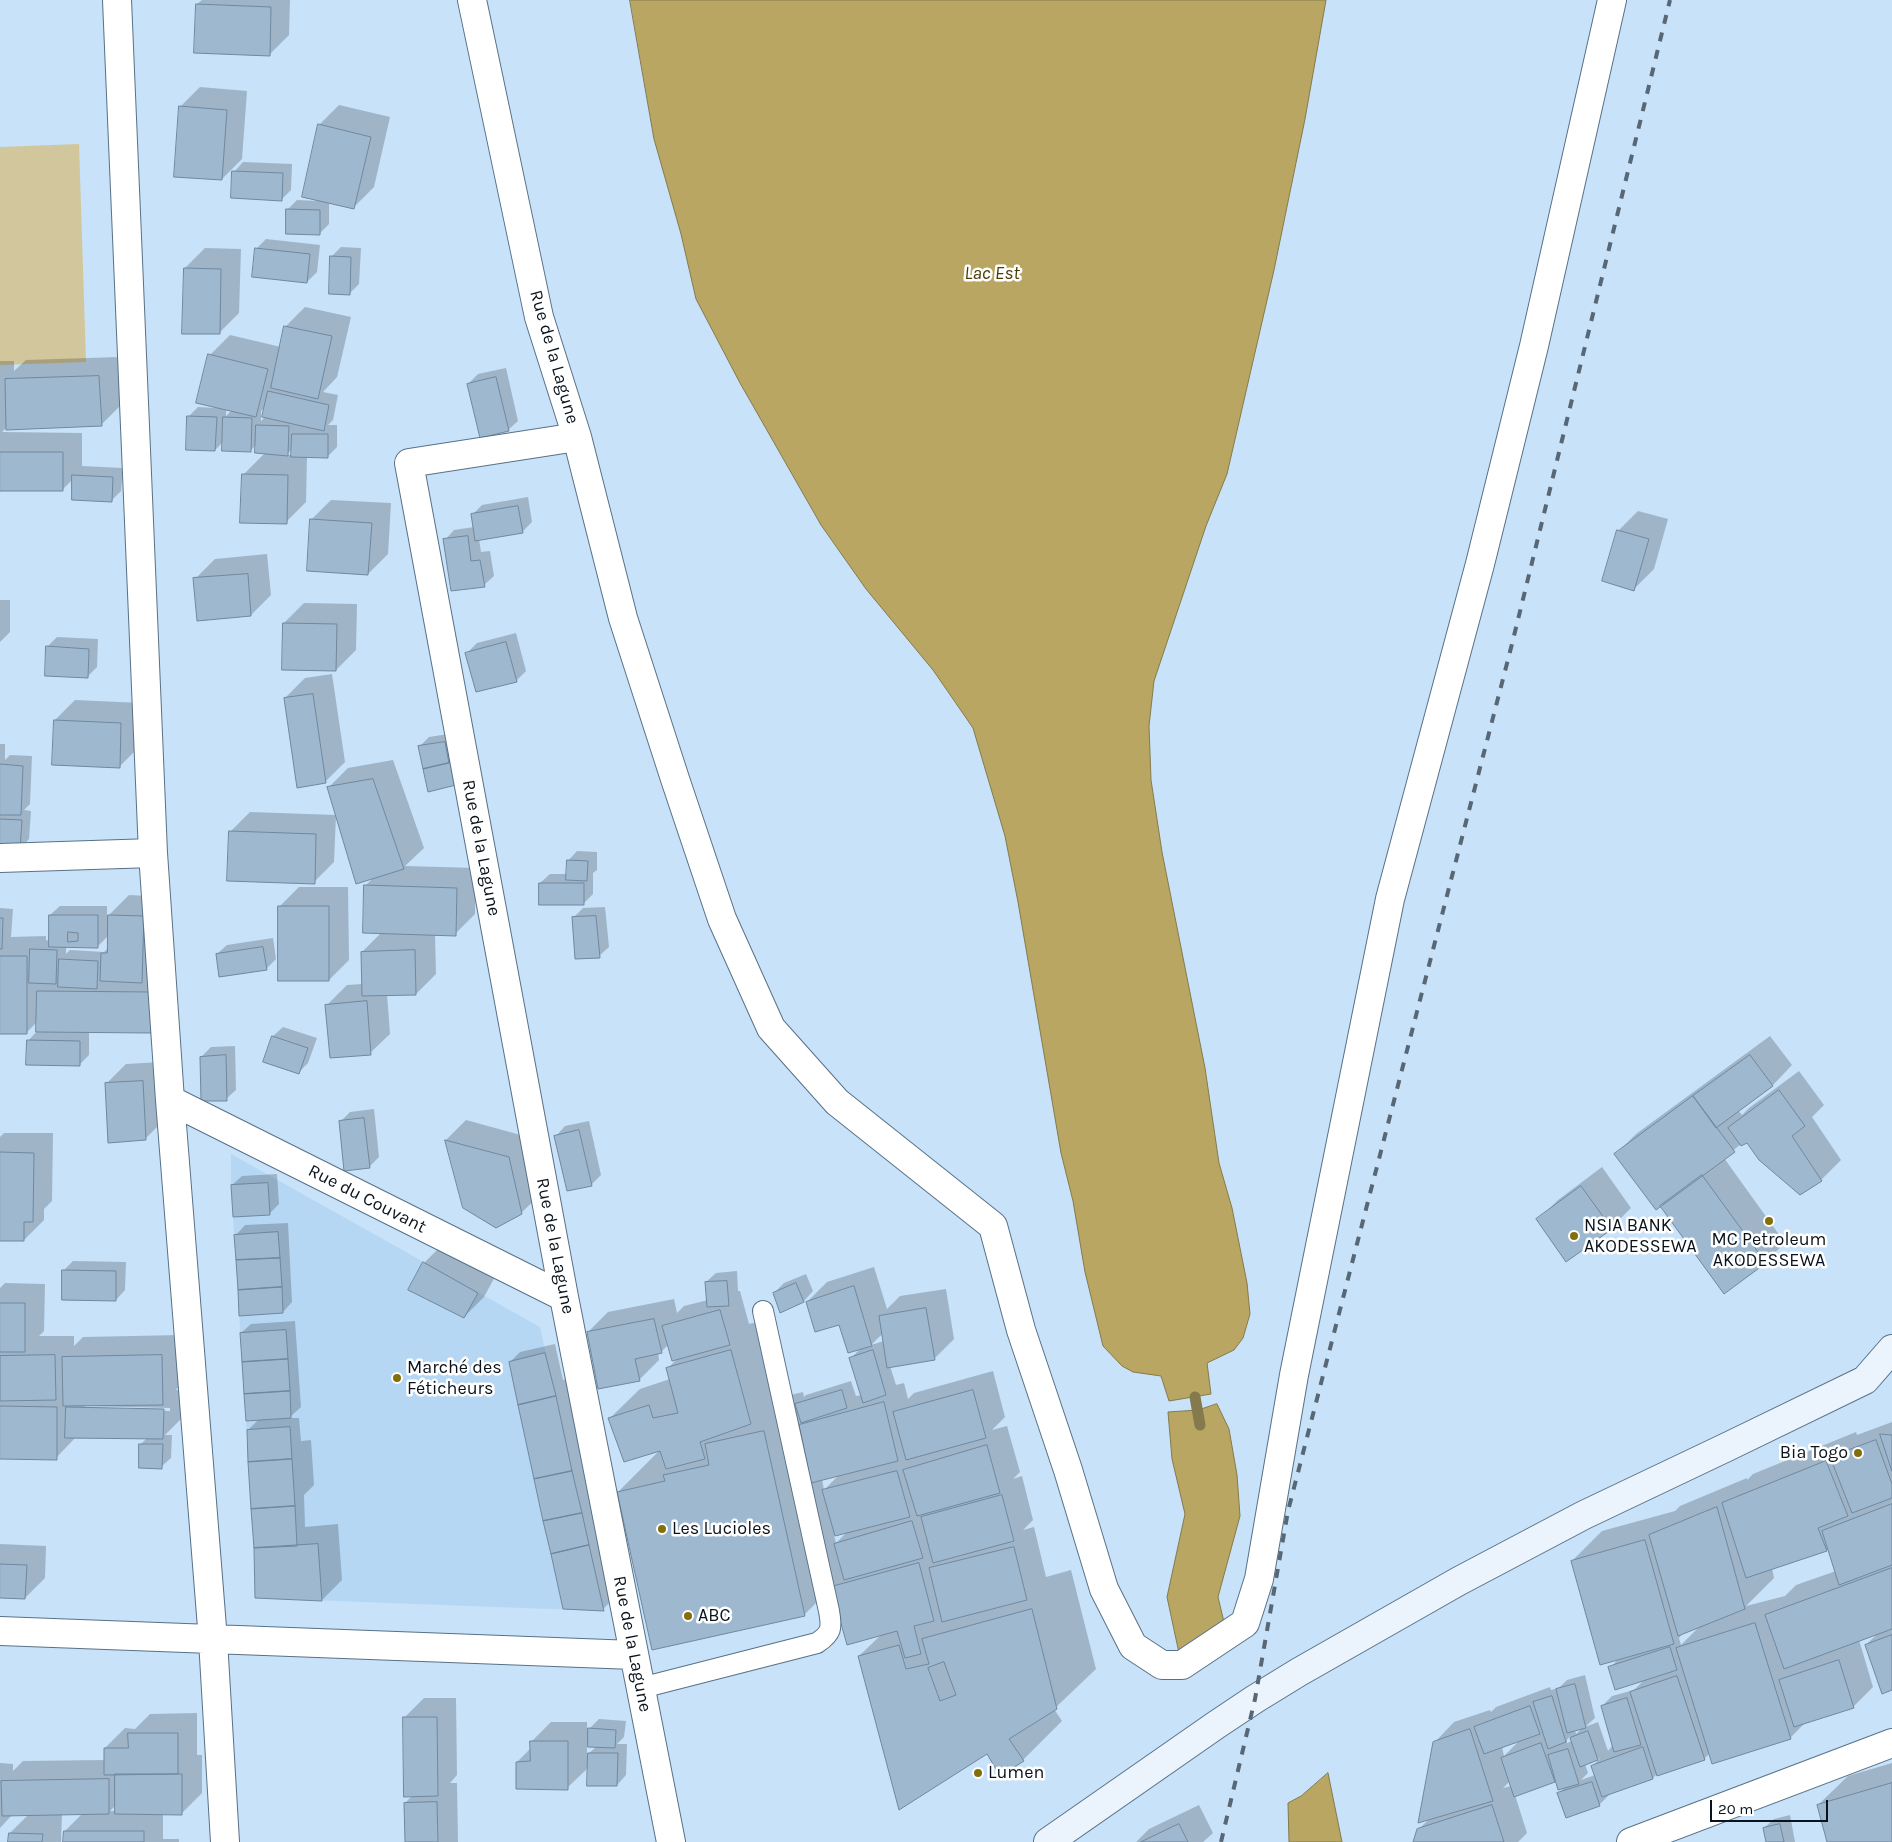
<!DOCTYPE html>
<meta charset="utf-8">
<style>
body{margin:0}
#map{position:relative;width:1892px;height:1842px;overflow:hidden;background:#c7e2f9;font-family:Karla,sans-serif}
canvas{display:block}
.scale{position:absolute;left:1710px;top:1800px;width:118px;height:22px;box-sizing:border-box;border:2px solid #0a131b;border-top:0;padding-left:6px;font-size:15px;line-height:18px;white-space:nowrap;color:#0a131b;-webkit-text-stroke:4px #fff;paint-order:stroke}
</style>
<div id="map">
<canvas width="1892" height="1842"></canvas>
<div class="scale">20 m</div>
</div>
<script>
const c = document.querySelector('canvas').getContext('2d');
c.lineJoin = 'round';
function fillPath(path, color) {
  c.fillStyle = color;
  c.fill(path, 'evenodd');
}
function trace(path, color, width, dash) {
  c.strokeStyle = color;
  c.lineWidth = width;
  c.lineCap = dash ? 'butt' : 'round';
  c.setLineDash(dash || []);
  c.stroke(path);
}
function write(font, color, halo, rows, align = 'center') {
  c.font = font + ' Karla,sans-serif';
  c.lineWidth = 5;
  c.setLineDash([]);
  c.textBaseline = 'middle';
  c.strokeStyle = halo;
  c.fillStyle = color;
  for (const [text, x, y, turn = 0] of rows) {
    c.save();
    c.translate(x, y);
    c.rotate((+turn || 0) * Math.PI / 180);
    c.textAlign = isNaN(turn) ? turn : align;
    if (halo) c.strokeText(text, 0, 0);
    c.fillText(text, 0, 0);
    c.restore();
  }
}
const built = new Path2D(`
 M231,1154l309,173 64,284 -349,-13 -1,-50 -23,-363z`);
const green = new Path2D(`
 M79,144l7,218 -86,3v-218z`);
const water = new Path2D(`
 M630,0h696l-21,119 -31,151 -47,204 -21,52 -52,155 -5,45 2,54 11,72 43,216 14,95 13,45 15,75 3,31 -7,24 -9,12 -27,13 4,31 -42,7 -8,-25 -28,-4 -11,-6 -19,-20 -18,-74 -12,-71 -12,-48 -43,-251 -13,-66 -32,-108 -40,-58 -67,-81 -45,-64 -81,-142 -44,-84 -15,-65 -27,-95z
 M1217,1404l12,25 8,46 3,41 -22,81 6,25 -45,31 -12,-56 18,-83 -13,-55 -4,-47 30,-2z
 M1328,1773l14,69h-53l-1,-39 13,-7z`);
const shadow = new Path2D(`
 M202,0h88l-1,35 -20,20 -72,-51z
 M200,87l47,4 -5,68 -20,20 -42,-72z
 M339,105l51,12 -16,70 -20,20 -25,-5v22l-10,10 -32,-24 10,-10 21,1 1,-76z
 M243,162l49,2 -1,26 -10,10 -47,-28z
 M266,239l54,6 -3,27 -10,10 -51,-33z
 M341,247l20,1 -2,36 -9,9 -19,-36z
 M205,248l36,1 -2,64 -20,20 -34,-65z
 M305,307l46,10 -14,60 -14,15 15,3 -5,25 -5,5h9v22l-9,9h-21l-1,46 -20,20 -43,-47 22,-22 -9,-8 -6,6 -26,-10 -9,9 -27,-33 10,-10 18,1 -6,-53 20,-20 51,12 4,-20zM266,406v10l-5,5v-10zM226,409l6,1 -6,6zM292,449v6h-6z
 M119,357l2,48 -20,20 -95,3 -4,4 80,1v33l41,2 -2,23 -10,10 -37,-23 -12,12 -62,-1v-128h14v10l12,-11z
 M506,368l12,53 -10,9 -40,-46 10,-10z
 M528,497l4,25 -10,10 -43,7 2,13 9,-1 4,25 -10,9 -39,-45 9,-10 20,-3 -2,-12 10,-10z
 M331,500l60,3 -3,51 -20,20 -57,-54z
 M1638,511l30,8 -14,50 -20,20 -16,-58z
 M267,554l4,41 -20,20 -56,-36 20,-20z
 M0,600h10v32l-10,10z
 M304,603l53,1 -1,46 -20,20 -52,-47z
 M516,633l10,38 -10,10 -49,-28 10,-10z
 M57,637l41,2 -1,28 -10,10 -40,-30z
 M332,674l13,88 -20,20 -40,-84 20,-20z
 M75,700l66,3 -2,44 -20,20 -64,-47z
 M455,733l10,41 -46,-27 10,-10z
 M0,744h5v16l5,-5 22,1 -2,48 -6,6 7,1 -2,28 -9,10 -20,-1z
 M393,760l31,88 -19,18 71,2 -1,46 -20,20h-20l1,40 -20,20h-29l3,40 -20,19 -43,-48 20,-20 16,-1 -1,-32 20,-20 -17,-46 9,-9 -46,-89 20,-20z
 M250,812l86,3 -2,47 -20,20 -84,-50z
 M577,851l20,1v18l-4,3v21l-10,10 -43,-21 10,-9h17l1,-13z
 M299,887h49l1,73 -20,20 -50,-73z
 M129,895l35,2 7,114 -20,20h-62v24l-10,10 -51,-24 9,-10v-9l-10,10 -27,1v-125l13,1 -2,28 35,-1v4l4,1v-26l10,-9h47v11zM109,935l-1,13 -4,4 -34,-2 -4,4v-8l31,1z
 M605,907l4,40 -10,9 -26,-38 10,-10z
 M273,938l3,21 -10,10 -49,-15 10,-9z
 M283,1027l34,11 -9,25 -10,10 -33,-12 8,-25z
 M1770,1036l22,29 -19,20 -35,25 4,5 7,-7 50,-37 25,34 -12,12 29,43 -20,20 -74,-38 -6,2 -17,14 61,85 -20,19 -105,-58 -44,-50 20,-20z
 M235,1046l1,44 -10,9 -25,-42 10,-10z
 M162,1062l3,57 -20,20 -39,-55 20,-20z
 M374,1109l5,48 -10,10 -29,-45 10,-10z
 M466,1120l62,17 14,56 -21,20 -57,-6 -18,-67z
 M589,1121l12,54 -10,10 -35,-49 9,-10z
 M4,1133h49l-1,68 -8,8v11l-20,20 -24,-1v-102z
 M1602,1167l29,41 -20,20 -73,-8 20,-20z
 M277,1174l2,30 -10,10 -37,-29 10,-9z
 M288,1223l4,79 -9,10 -47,-77 9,-10z
 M444,1243l53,30 -13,24 -20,20 -40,-54z
 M73,1261l53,1 -1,28 -9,10 -52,-30z
 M874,1267l13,42 13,-13 46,-7 8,50 -20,20 -44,7 6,19 8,-2 4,16 6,-6 79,-22 12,46 -13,13 15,-4 13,46 -7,7 9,-3 11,44 -10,10 11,-3 12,50 25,-7 25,99 -42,40 8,12 -39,39 -36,-8 -128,-96 23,-22 -49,-48 -29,29 -186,-123 42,-42 -50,-32 30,-29 30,-10 -2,-11 10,-10 -9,-14 -8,8h-3l1,8 -20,20 -51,-48 20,-20 66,-13 3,14 7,-7 24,-6 -2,-18 10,-9 21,-2 1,20h2l9,33 12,-3 13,78 29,-7 1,5 2,-2 45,-14 5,15 6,-1 -11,-37 10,-10 -22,-25 -32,-21 20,-20zM883,1334l1,7 -13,4 8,-8zM840,1474l-16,16 -2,-11zM847,1532l-11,11 -2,-8z
 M806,1274l7,17 -9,10 -23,10 -7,-18 10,-10z
 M5,1283l40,1 -1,47 -5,5h35v10l9,-9 98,-2 1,48 -6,7h7l-1,28 -17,17h7l-1,23 -10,9 -21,-22 7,-7 -71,-1 -20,21 -56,-1v-169zM85,1406l85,2v3l-85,-2z
 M295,1321l6,86 -12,11h10l2,23 10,-1 3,45 -10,10 1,32 33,-3 4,56 -20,20 -67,-53 -7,-117 12,-12 -19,-85 10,-9z
 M555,1344l8,36 12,-3 16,73 -10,10 16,69 26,61 -20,19 -93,-247 10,-10z
 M1892,1422v267l-26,-44 12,-12 -19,7 14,47 -20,20 -47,15 -16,16 -80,15 -6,6 -46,14 -5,5 -45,15 1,2 -10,10 -41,-11 8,-8 -10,-7 -2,2 -39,14 12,38 -9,9h-103l3,-12 11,-11 5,-76 20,-21 36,-12 1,2 5,-5 54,-20 1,3 8,-2 8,-8 18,-5 10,43 -10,9 13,-5 10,29 4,-5 -10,-40 10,-10 22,-6 12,-12 -36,-10 9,-10 -47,-97 30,-30 73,-20 5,-5 67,-28v2l6,-6 103,-42 1,3zM1829,1548l7,23 -40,14 -11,11 -39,10 28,-28 -2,-10 54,-18zM1700,1626l-19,19 -2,-7 5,-6zM1582,1728l-6,6 -1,-4zM1570,1736l2,5 -5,2v-3zM1520,1740l-16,16 -2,-9zM1600,1758l-7,8 2,9 -14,5 7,-7 -3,-9zM1510,1781l2,5 -9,2z
 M0,1544l46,2 -1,32 -20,20 -25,-1z
 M424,1698h32l1,77 -7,8h7l1,59h-52l-1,-39 8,-8 -9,-77z
 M197,1713v42h5v38l-20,20h-19v26h16v3h-114v-11l18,-18 -21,1 -1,28h-51v-9l19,-19 -17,1 -12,13v-65l13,1v7l10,-10 82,-1v-12l20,-20 10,1 15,-15zM116,1805v6h-6z
 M599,1719l27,2 -2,16 -7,7h10l-1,31 -9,10 -28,-18 -22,21 -50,-26 14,-14v-6l20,-20h36v9zM587,1745l10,1 -10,9z
 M1892,1763v79h-63l-11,-37 30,-29z
 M1199,1805l14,28 -10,9h-67l13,-13z
 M1790,1815l5,27h-28l-3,-14 10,-9z`);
const stream = new Path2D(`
 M1195,1397l5,28`);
const building = new Path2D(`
 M196,4l75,3 -1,49 -76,-3z
 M179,106l48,4 -5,70 -48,-3z
 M318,124l53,13 -17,72 -52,-12z
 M232,171l51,2 -1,28 -51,-3z
 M286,209l34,1v25l-34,-1z
 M255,248l55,6 -3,29 -55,-6z
 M330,256l21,1 -1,38 -21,-1z
 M184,268l37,1 -1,65h-38z
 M284,326l48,10 -14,63 -47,-11z
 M208,354l60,15 -12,48 -60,-14z
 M99,376l3,50 -96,4 -1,-51z
 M496,377l13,54 -29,7 -13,-54z
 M268,391l61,14 -5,26 -62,-14z
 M187,416l30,1 -2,34 -29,-1z
 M223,417l29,1 -1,34 -29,-1z
 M256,425l33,1 -1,30 -33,-3z
 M292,434h36v24l-37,-1z
 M0,452h63v39h-63z
 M242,474l46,1 -1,49 -47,-1z
 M72,475l41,2 -1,25 -40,-2z
 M518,506l5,27 -48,8 -4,-27z
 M310,519l62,4 -4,52 -61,-4z
 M1617,530l32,9 -15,52 -32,-10z
 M468,536l3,25 9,-1 5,27 -34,4 -8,-52z
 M248,574l3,42 -54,5 -4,-43z
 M283,623l54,1 -1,47 -54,-1z
 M506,642l11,40 -41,10 -11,-39z
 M46,646l43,3 -1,29 -43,-2z
 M313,694l13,89 -29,5 -13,-90z
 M54,720l67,3 -1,45 -68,-3z
 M445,742l4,21 -26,6 -5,-23z
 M453,762l3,23 -28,7 -5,-23z
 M0,764l23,2 -2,49h-21z
 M373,779l31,90 -48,15 -29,-97z
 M0,819l22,1 -2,30 -20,-1z
 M229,831l87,3 -1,50 -88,-3z
 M567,860l21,1 -1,20 -21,-1z
 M539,883h45v22h-45z
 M364,885l93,3 -1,48 -93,-3z
 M278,906h51v75h-51z
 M49,915h49v33l-49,-1zM68,932l10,1v8l-10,1z
 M108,915l36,1 -2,67 -42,-2 1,-28h6z
 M596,916l4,42 -25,1 -3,-42z
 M0,918h3l-1,31h-2z
 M263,947l4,23 -48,7 -3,-23z
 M30,949l27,1 -1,34 -27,-1z
 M415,950l1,45 -54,1 -1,-44z
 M0,956h27v78h-27z
 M59,959l39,2 -1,28 -39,-2z
 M37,991l115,1 -1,41 -115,-1z
 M367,1001l4,54 -41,3 -5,-53z
 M272,1036l36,12 -9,26 -36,-12z
 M27,1040l53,1v25l-54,-1z
 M226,1055l1,46h-26l-1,-44z
 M1750,1055l23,31 -57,42 -23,-32z
 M143,1081l3,59 -38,3 -3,-60z
 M1779,1090l26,36 -13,10 30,45 -22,14 -41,-35 -12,-17 -6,3 -13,-18z
 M1693,1096l42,56 -79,58 -42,-56z
 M364,1118l6,50 -26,3 -5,-50z
 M579,1130l13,56 -25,5 -13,-55z
 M445,1140l64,17 13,57 -26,14 -33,-20z
 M0,1152l34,1 -1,69h-9v19h-24z
 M1702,1175l64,88 -42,31 -64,-88z
 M268,1183l2,32 -37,2 -2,-32z
 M1581,1186l31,43 -46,33 -30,-43z
 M278,1232l2,26 -44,2 -2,-25z
 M280,1258l2,29 -44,3 -2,-30z
 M423,1262l55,31 -14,25 -56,-28z
 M62,1270l54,1v30l-54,-1z
 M727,1281l2,25 -22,1 -2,-25z
 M796,1283l8,19 -24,11 -7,-20z
 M854,1286l18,60 -24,7 -9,-28 -24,7 -9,-30z
 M282,1287l1,26 -44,3 -1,-26z
 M0,1303h25v49h-25z
 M926,1308l9,52 -48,8 -8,-52z
 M720,1310l10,35 -58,16 -10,-35z
 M654,1319l8,34 -27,6 5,22 -42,8 -11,-57z
 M286,1330l2,29 -46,3 -2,-29z
 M731,1350l20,74 -51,18 5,17 -39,10 -6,-18 -36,11 -16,-44 41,-13 4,13 25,-5 -12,-45z
 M873,1350l13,45 -23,8 -14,-45z
 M545,1353l11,43 -38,9 -9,-43z
 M55,1355l1,45 -56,1v-45z
 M162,1355l1,50 -100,1 -1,-49z
 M288,1359l2,32 -46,3 -2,-32z
 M842,1390l5,18 -46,15 -6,-19z
 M973,1390l13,48 -80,22 -13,-48z
 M290,1391l1,27 -45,3 -2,-27z
 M556,1396l16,75 -38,8 -16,-74z
 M884,1402l14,59 -87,22 -12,-58z
 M0,1406l57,1v53l-57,-1z
 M66,1407l98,2 -1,30 -98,-1z
 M290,1427l2,32 -44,3 -1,-32z
 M764,1431l41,185 -153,34 -35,-158 48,-11 -2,-6 46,-10 -4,-21z
 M1880,1434l12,1v36z
 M1876,1440l16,44v14l-40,15 -22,-56z
 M139,1444h24l-1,25 -23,-1z
 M987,1445l13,48 -83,23 -14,-46z
 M292,1459l3,47 -44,3 -3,-47z
 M1826,1461l22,55 -30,12 9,23 -81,27 -24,-75z
 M572,1471l10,42 -39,8 -9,-42z
 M897,1471l13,46 -75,19 -13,-46z
 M1002,1495l12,46 -81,22 -12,-46z
 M1892,1504v61l-53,20 -17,-54z
 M295,1506l2,40 -43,2 -3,-39z
 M1717,1507l28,102 -67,27 -29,-101z
 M582,1513l7,32 -38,9 -8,-33z
 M912,1521l11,37 -79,22 -10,-36z
 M1645,1540l29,104 -74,21 -29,-104z
 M318,1544l4,57 -67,-3 -1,-50z
 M589,1545l15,66 -41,-2 -12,-55z
 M1014,1547l13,53 -85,22 -13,-54z
 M919,1563l15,58 -20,5 7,28 -16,4 -8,-27 -50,14 -16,-58z
 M0,1564l27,1 -2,34 -25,-1z
 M1892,1568v61l-108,40 -19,-54z
 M1032,1609l25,100 -48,30 15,22 -24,15 -13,-22 -88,56 -41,-154 41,-11 7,24 23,-5 -7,-25zM944,1662l12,33 -16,6 -12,-33z
 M1755,1623l36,116 -79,25 -36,-116z
 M1892,1635v55l-10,4 -17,-49z
 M1670,1647l7,23 -62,20 -7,-23z
 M1839,1660l15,48 -60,19 -15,-47z
 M1677,1676l28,84 -48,16 -27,-84z
 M1575,1684l11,44 -19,5 -11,-44z
 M1552,1696l14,46 -18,7 -15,-47z
 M1627,1698l14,47 -27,7 -13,-46z
 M1530,1706l10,28 -56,20 -10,-27z
 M403,1717h34l1,79 -34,1z
 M588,1728l28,2 -1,18 -27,-1z
 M1470,1729l23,72 -75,22 15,-81z
 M1588,1731l10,29 -18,7 -10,-29z
 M128,1733h50v41l-74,1v-27h24z
 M530,1741h38v49l-52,-1v-27l14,-1z
 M1541,1743l14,39 -41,15 -13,-39z
 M1643,1747l10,32 -51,18 -11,-31z
 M1568,1749l11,35 -21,6 -10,-35z
 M588,1753h30l-1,33h-30z
 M115,1774h67v41l-67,-1z
 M109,1779v35l-107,2 -1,-35z
 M1592,1782l8,24 -34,12 -9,-25z
 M1892,1783v59h-65l-10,-37z
 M437,1802l1,40h-33l-1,-39z
 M1492,1805l12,37h-91l4,-13z
 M1179,1824l9,18h-47z
 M1780,1824l4,18h-18l-3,-14z
 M64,1831h80v11h-81z
 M9,1833l34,1 -1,8h-34z`);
const lane = new Path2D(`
 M641,1688l176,-45c15,-10 15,-15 12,-32l-66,-300`);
const street = new Path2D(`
 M117,0l36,853 17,247 43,540 12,202
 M472,0l67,317 38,120 -168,26 155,834 107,545
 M577,437l46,181 52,161 47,140 49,109 66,74 156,124 28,104 47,140 36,119 29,57 29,19h20l63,-42 14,-44 35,-204 96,-476 90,-335 54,-218 78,-346
 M0,858l153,-5
 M170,1100l394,197
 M0,1631l634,24
 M1631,1842l261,-99`);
const secondary = new Path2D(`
 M1048,1842l168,-117 39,-26 44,-27 160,-91 125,-66 143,-68 138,-67 27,-31`);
const rail = new Path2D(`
 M1221,1842l34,-143 33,-188 224,-867 158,-644`);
const markers = [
 [1769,1221,5,"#836e0c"],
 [1574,1236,5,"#836e0c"],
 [397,1378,5,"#836e0c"],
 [1858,1453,5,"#836e0c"],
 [662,1529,5,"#836e0c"],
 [688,1616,5,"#836e0c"],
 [978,1773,5,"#836e0c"]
];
const streetNames = [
 ["Rue de la Lagune",554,357,74],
 ["Rue de la Lagune",481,848,79],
 ["Rue du Couvant",367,1199,27],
 ["Rue de la Lagune",555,1246,79],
 ["Rue de la Lagune",632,1644,79]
];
const poiNames = [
 ["NSIA BANK",1584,1226],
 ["AKODESSEWA",1584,1247],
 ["MC Petroleum",1769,1240,"center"],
 ["AKODESSEWA",1769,1261,"center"],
 ["Marché des",407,1368],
 ["Féticheurs",407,1389],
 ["Bia Togo",1848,1453,"right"],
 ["Les Lucioles",672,1529],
 ["ABC",698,1616],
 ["Lumen",988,1773]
];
const waterNames = [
 ["Lac Est",992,274]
];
fillPath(built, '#b6d7f4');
fillPath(green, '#d2c79c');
fillPath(water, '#b8a662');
trace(water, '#847a4d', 1);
fillPath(shadow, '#0003');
trace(stream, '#847a4d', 11);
fillPath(building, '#9eb8cf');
trace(building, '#70889e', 1);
trace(lane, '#597186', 22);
trace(street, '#597186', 30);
trace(secondary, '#597186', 30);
trace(lane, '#fff', 20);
trace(street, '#fff', 28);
trace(secondary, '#ebf4fc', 28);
trace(rail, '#576775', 4, [9, 9]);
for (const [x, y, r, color] of markers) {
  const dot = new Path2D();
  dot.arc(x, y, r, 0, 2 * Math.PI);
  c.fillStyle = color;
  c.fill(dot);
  trace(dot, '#fff', 2);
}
write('18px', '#0a131b', '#fff', streetNames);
write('18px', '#0a131b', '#fff', poiNames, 'left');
write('italic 19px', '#4a3d04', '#fff', waterNames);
</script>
